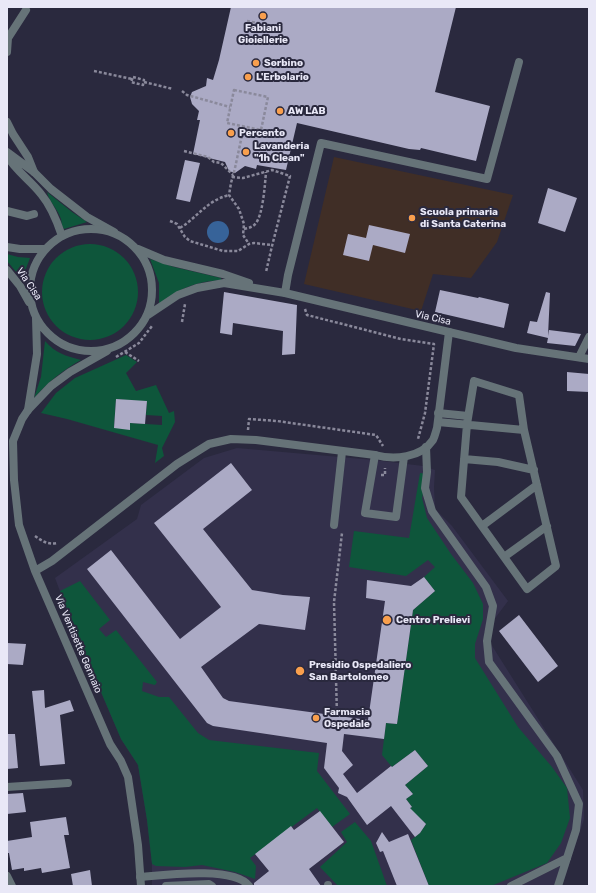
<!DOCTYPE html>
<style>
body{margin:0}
#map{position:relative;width:596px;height:893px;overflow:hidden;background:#2a293e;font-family:Rubik,sans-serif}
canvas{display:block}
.frame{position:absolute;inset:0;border:8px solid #e9e8f7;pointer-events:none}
</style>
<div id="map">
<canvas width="596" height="893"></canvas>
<div class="frame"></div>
</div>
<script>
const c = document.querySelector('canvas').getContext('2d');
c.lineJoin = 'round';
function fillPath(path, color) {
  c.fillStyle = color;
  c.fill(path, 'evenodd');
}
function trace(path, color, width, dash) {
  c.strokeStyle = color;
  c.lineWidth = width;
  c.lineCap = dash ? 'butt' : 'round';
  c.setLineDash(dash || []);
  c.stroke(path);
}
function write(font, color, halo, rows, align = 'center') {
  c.font = font + ' Rubik,sans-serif';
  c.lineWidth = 4;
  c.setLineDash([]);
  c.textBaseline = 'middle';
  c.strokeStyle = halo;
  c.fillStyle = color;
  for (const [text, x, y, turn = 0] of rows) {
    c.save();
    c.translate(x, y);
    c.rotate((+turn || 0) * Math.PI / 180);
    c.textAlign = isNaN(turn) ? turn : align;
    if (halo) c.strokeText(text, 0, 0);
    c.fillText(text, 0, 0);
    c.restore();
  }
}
const built = new Path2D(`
 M237,448l137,12 49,6 12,4 -1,17 1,22 17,17 56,75 -24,32 99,157 1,29 -22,67h-410v-22l-5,-44 -9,-55 -17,-26 -46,-108 -20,-53 82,-59 4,-14 63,-47z`);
const education = new Path2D(`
 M334,157l179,38 -16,47 -26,36 -38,-4 -12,37 -117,-27z`);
const green = new Path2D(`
 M47,192l25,20 15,10 -23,7c-3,-4 -2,-6 -3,-10 -3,-10 -12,-17 -14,-27z
 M42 292a48 48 0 1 1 96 0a48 48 0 1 1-96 0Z
 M7,254l11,3 12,1 -8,21 -15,-18z
 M150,259l24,8 47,11v2c-26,2 -41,8 -62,24v-21z
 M45,341c10,12 21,15 36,19 -18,10 -33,22 -47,38l7,-21z
 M126,355l11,7 -11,11 10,18 20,-6 13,28 5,-2 1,11 -13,26 2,8 -9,7 3,-18 -91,-26 -26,-6 15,-20 19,-15zM116,399l31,3 -1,13 16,1v9l-32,-2 -1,6 -15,-2z
 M420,473l7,1 -5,24 5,20 24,36 22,29 10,21v15l-8,25v14l43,69 34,40 15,21 3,30 -9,25 -14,20 -56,23h-62l-18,-46 9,-7 6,-9 -3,-3 -6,2 -12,-11 7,-5 -6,-8 7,-5 -8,-9 23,-19 -13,-16 -23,17 -10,-12 4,-32 11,1 16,-114 22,-19 -11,-14 11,-10 -7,-7 -22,16 -57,-9 5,-36 55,7z
 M80,581l30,39 -11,9 7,8 10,-7 41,52 -2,3 -12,-3 -1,9 17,6h10l29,36 11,7 110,13 -2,18 33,43 -18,13 -15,-19 -67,50 6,8 -1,13 -20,-7 -33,-7 -17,2 -29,-1 -4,-2 -5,-44 -9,-55 -17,-26 -46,-108 -15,-40z
 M355,822l16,19 16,45h-49l-18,-19 27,-25 -6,-10z`);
const water = new Path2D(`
 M207 232a11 11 0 1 1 22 0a11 11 0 1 1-22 0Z`);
const building = new Path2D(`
 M231,7h225l-21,85 55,14 -14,55 -55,-13 -1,2 -11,-1 -112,-26 -11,47 -29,-5 -1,4 -11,-3 -10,7 -6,-2 -4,-9 -32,-8 7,-34h-3l2,-9 -7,-7 -2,-7 2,-5 14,-6 1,-8 6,2 6,-20z
 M185,160l15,3 -10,39 -14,-3z
 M548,188l29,10 -12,34 -27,-9z
 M369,225l41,9 -5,19 -32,-8 -4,16 -26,-6 5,-21 18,4z
 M440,290l38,8 1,-1 30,7 -5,24 -69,-16z
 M224,292l73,13 -2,49 -13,1 1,-24 -50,-8 -1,12 -12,-2z
 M546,292l4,1 -2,43 1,-6 32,4 -6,12 -28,-3 1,-5 -21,-5 3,-12 7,1z
 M567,372l22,2v18l-22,-1z
 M116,399l31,2 -2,23 -15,-1v7l-16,-2z
 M231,463l21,27 -49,39 49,61 31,5 27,2 -5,33 -46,-6 -58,43 22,31 6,3 139,19 17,-119 -19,-3 1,-18 44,6 13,-9 11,14 -22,19 -16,114 -11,-1 -2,16 -40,-5 -2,17 11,14 -10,9 14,19 34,-27 1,1 23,-17 13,16 -23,19 8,9 -7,5 6,8 -2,1 16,16 -6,9 -5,4 -24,-31 -24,19 -20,-28 -9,-4 1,-5 -15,-20 3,-25 -114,-17 -6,-3 -120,-154 24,-19 69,89 41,-32 -67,-84z
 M519,615l39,51 -20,16 -39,-51z
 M7,643l19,1 -3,21 -16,-1z
 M44,690l1,18 25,-8 4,11 -14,4 5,49 -25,2 -8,-75z
 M7,734h8l3,34 -11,1z
 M23,793l3,19 -19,2v-20z
 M320,811l24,31 -35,27 12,17h-67v-3l15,-12 -14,-17 36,-28 3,4z
 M66,817l3,18h-5l6,33 -28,5 -1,-5 -17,3v-3l-12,2 -3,-17h-2v-12l25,-4 -2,-15z
 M382,832l7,10 19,-8 21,52h-32l-14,-35 -3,1 -4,-9z
 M90,870l2,16h-19l-2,-12z`);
const path = new Path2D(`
 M247,21l22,4
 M94,71l38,8
 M133,77l11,3 -1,5 -12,-3z
 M144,82l29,7
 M234,90l34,7 -7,33 -34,-7z
 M182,91l5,4 43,12
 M244,126l-9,42 -4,15 -2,12 10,14 5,15 -1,11 6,9
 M184,151l24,6 6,5 7,1 12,12
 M232,177l11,1 29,-8 18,6 -18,70 -6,26
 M170,221l7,3 8,13 5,4 33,10h15l11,-7 5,-1 18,2
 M180,228c19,-12 26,-27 49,-33
 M244,229c5,-1 9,-2 12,-6 7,-9 9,-39 10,-51
 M305,309l2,6 94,24 33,5 -9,69 -7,26
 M182,322l3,-18
 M125,352l14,9
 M116,357l23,-14 13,-17
 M248,430l1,-11 28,2 99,14 7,11
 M381,475h4v-7
 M35,536c7,5 13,9 22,7
 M337,716l-3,-114 8,-69`);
const service = new Path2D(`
 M7,52l1,-14 18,-28
 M7,122l6,12 15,23 6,15
 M7,211l20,5 7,-2
 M285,293l3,-18 33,-132 166,36 32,-117
 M474,381l45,14 5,35 32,136 -29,23 -66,-92 6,-73z
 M438,413l30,3
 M438,422l86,8
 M426,447l1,25 -2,16 7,23 54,76 7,19 -6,35 2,21 68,94 22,48 -3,26 -18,56
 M375,455l-10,58 31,4 8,-60
 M464,459l34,3 36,8
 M334,525l8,-73
 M482,526l55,-41
 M504,557l43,-31
 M140,877c24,-2 94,-11 109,9
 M328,885v1
 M166,886l43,-2 3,2
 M511,886l56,-28`);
const minor = new Path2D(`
 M7,152l27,20 17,17 36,28 27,15
 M7,156c9,15 23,24 34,38 10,12 16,27 21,42
 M579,357l10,-20
 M28,410l-6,9 -9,22 1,39 5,45 16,46 75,173 11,17 7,16 10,68 3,41
 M35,571l17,-10 125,-97 32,-20 22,-5 25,1 119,15c19,5 46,3 58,-15 2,-4 3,-9 4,-12l12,-96
 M7,787l61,-4
 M7,876l5,10`);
const tertiary = new Path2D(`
 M30 290a61 61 0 1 1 122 0a61 61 0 1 1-122 0Z
 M7,247l13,2h25
 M138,249l26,11 59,14 26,9
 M7,270l13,16 9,16
 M148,315l30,-20 19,-7 27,-5 61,10 231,55 73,11
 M28,410l23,-24 19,-14 37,-21
 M28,410l9,-56 -1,-36`);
const markers = [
 [263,16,4,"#f99f4d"],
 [256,63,4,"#f99f4d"],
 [248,77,4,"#f99f4d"],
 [280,111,4,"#f99f4d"],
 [231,133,4,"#f99f4d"],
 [246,152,4,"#f99f4d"],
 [412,218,4,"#f99f4d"],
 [387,620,5,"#f99f4d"],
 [300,671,5,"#f99f4d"],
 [316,718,4,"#f99f4d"]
];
const poiNames = [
 ["Fabiani",263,28,"center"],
 ["Gioiellerie",263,40,"center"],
 ["Sorbino",264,63],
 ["L'Erbolario",256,77],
 ["AW LAB",288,111],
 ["Percento",239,133],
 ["Lavanderia",254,146],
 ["\"1h Clean\"",254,158],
 ["Scuola primaria",420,212],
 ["di Santa Caterina",420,224],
 ["Centro Prelievi",396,620],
 ["Presidio Ospedaliero",309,665],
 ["San Bartolomeo",309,677],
 ["Farmacia",324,712],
 ["Ospedale",324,724]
];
const streetNames = [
 ["Via Cisa",29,284,56],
 ["Via Cisa",433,318,13],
 ["Via Ventisette Gennaio",78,644,67]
];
fillPath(built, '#33304b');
fillPath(education, '#402e26');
fillPath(green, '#0e563b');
fillPath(water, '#376399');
fillPath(building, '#abaac5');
trace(path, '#8a899b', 2.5, [3, 2]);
trace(service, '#667378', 8);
trace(minor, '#667378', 8);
trace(tertiary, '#667378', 8);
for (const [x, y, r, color] of markers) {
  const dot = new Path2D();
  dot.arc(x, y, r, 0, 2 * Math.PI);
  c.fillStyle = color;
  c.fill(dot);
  trace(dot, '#2a293e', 1.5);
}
write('bold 10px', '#e9e8f7', '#2a293e', poiNames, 'left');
write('10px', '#e9e8f7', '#2a293e', streetNames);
</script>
